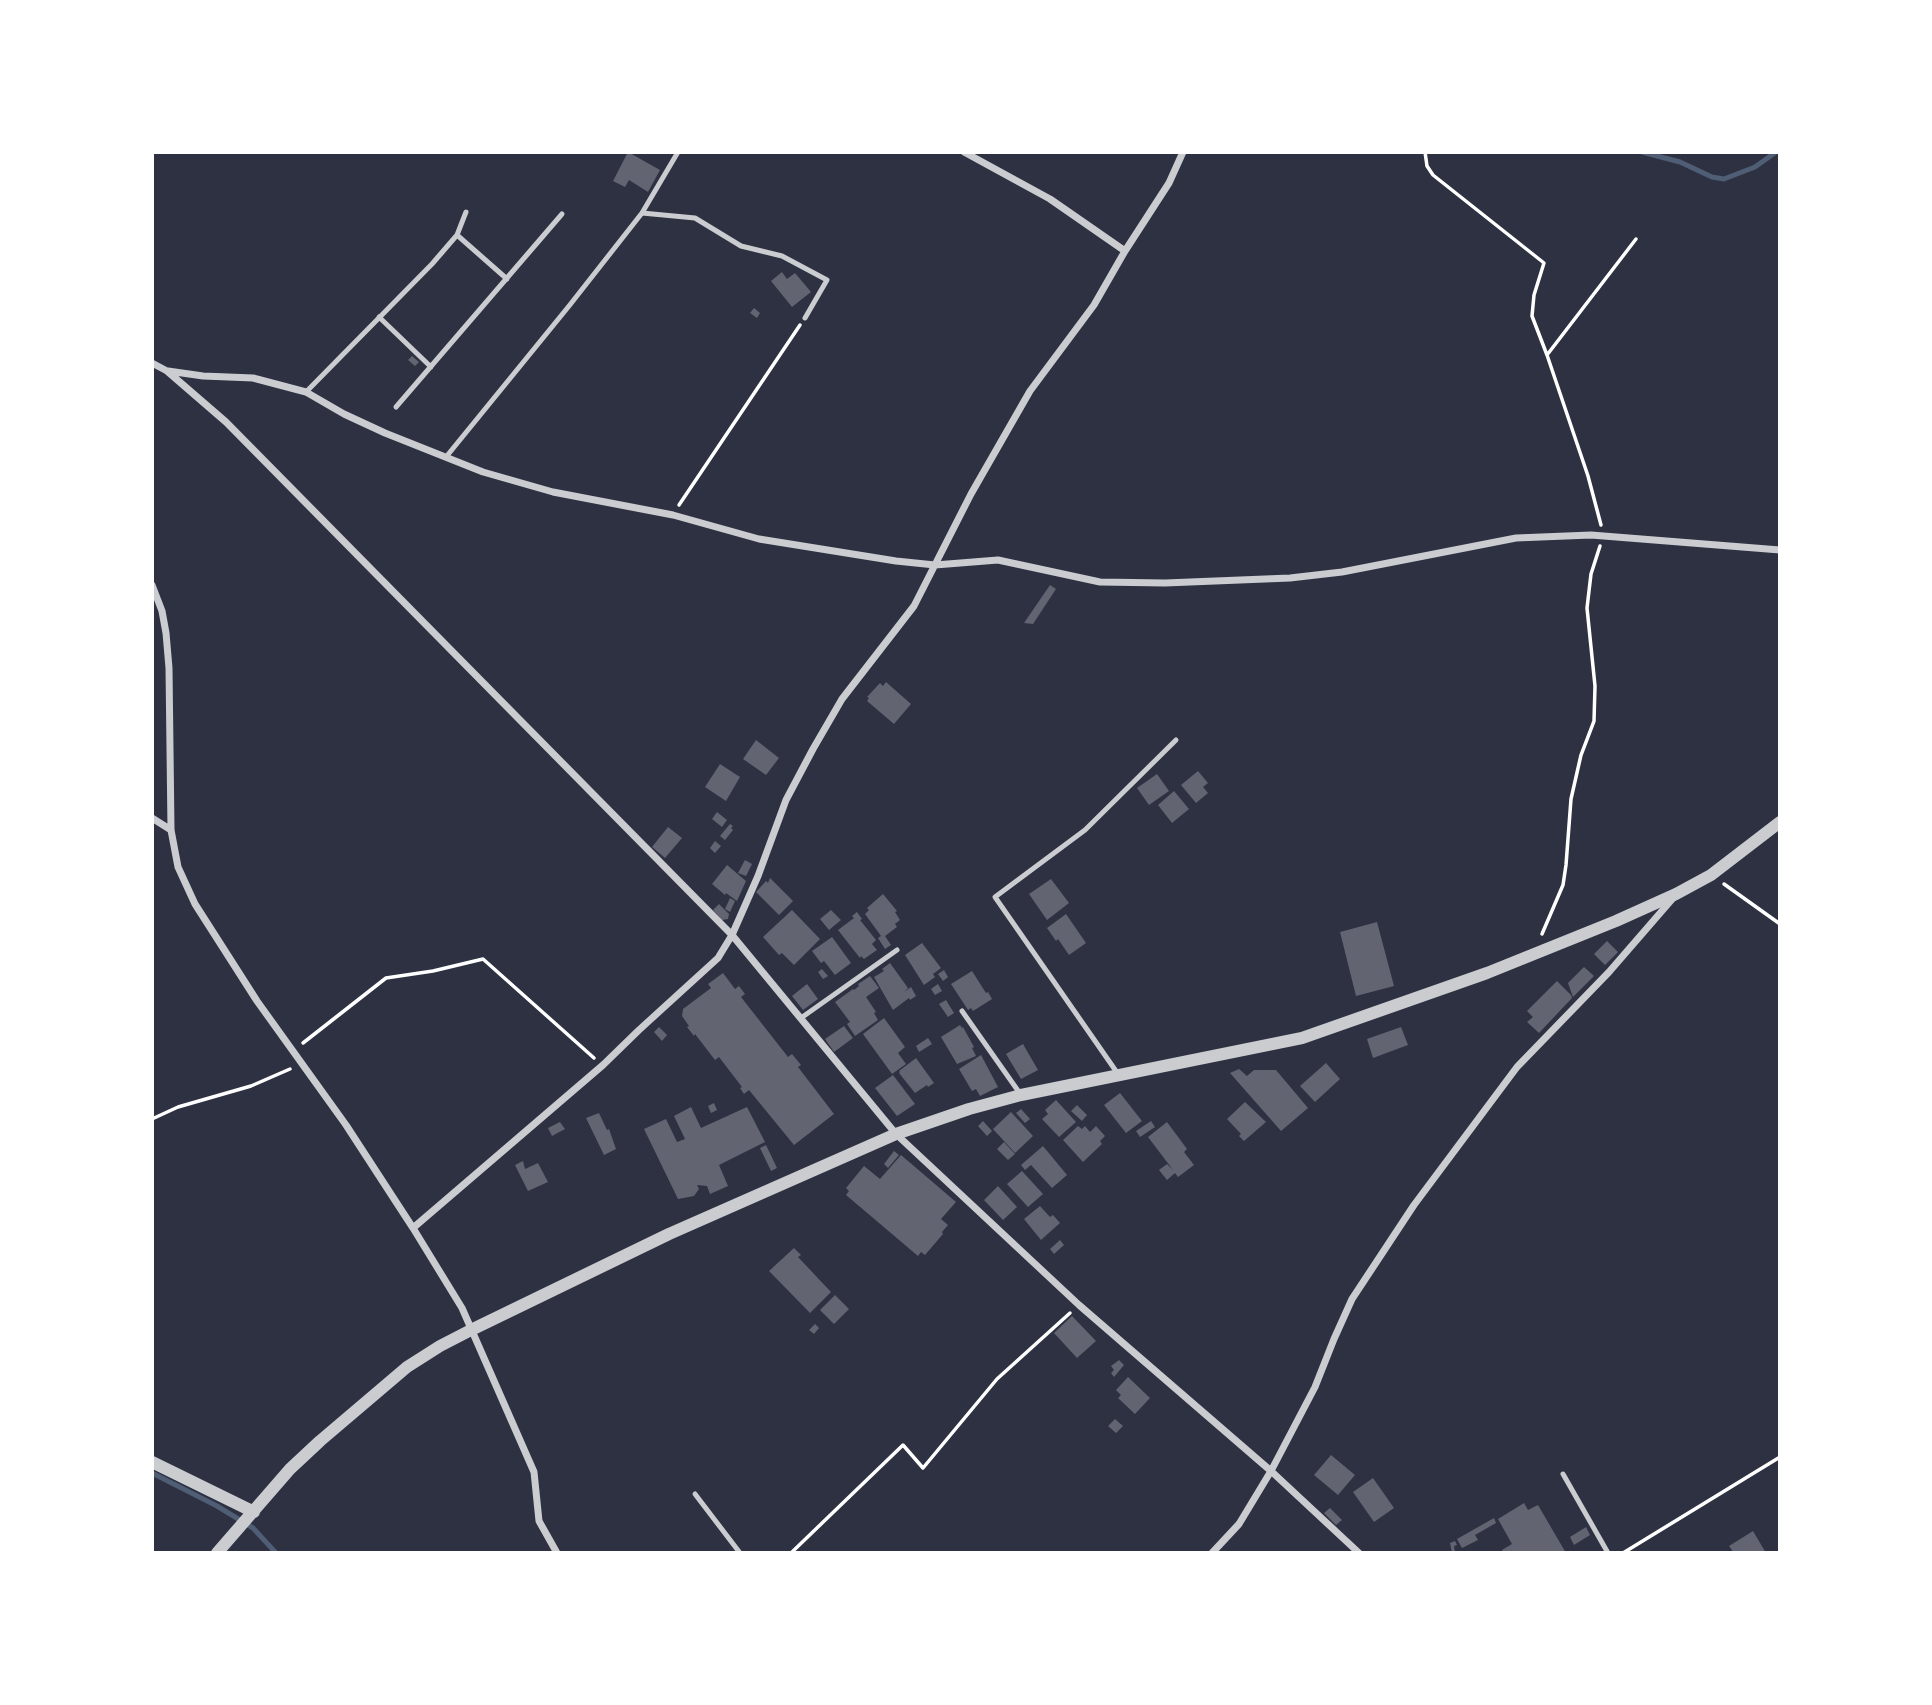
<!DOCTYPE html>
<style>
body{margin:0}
#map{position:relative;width:1932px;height:1705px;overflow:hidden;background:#2d3142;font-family:Raleway,sans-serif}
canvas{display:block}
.frame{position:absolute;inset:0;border:154px solid #fff;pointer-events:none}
</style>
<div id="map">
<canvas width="1932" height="1705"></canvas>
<div class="frame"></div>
</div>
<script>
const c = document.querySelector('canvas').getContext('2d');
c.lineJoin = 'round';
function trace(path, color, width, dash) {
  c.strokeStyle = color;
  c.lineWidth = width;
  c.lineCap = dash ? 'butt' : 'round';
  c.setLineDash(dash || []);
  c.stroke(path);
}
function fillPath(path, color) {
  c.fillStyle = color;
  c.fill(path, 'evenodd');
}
const stream = new Path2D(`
 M1642,152l38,10 32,15 12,2 31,-12 21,-15
 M152,1473l65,33 36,22 23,25`);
const building = new Path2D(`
 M628,152l32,18 -12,22 -19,-12 -4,7 -12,-6z
 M782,272l5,7 8,-6 16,19 -19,15 -21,-26z
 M754,308l6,5 -3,5 -7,-5z
 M412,356l7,6 -4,4 -7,-6z
 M1050,585l6,4 -23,35 -9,-1z
 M886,682l25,22 -17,20 -27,-23 2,-3 -2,-1 13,-14 3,3z
 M756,740l23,18 -13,17 -23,-16z
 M720,764l20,13 -14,24 -21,-14z
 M1198,771l10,12 -5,4 5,6 -12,10 -15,-18z
 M1157,774l12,17 -20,14 -12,-17z
 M1174,791l15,18 -17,14 -14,-18z
 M717,812l10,8 -5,7 -10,-8z
 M730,824l3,2 -2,2 2,2 -8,10 -5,-4z
 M668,827l14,11 -17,20 -13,-11z
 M715,841l6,5 -6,7 -5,-5z
 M745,860l7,4 -6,12 -8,-3z
 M727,865l19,16 -9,20 -11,-8 -1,2 -13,-11z
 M770,878l23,23 -14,14 -23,-23 10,-11 2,2z
 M1051,879l18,24 -22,17 -18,-26z
 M883,894l14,17 -2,1 5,8 -5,4 2,3 -12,9 6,9 -6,4 -7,-11 3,-2 -16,-22 4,-4 -2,-2z
 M730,898l5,3 -5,11 -5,-3z
 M719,904l10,10 -1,5 -6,1 -9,-10z
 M792,910l28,29 -26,26 -12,-12 -3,2 -16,-18z
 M831,910l10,10 -12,10 -9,-11z
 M857,912l5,7 -2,1 16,20 -4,4 5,6 -13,9 -3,-3 -1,2 -22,-28 16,-12 -2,-2z
 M1066,914l20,29 -17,12 -11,-16 -2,2 -9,-13z
 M1377,922l17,64 -38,10 -16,-64z
 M832,937l19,26 -16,12 -11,-14 -3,2 -9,-12z
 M1607,941l11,11 -13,13 -11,-11z
 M922,943l19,25 -8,6 2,3 -11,8 -19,-30z
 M890,963l18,25 -4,4 7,-5 5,9 -6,4 -1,-2 -16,12 -19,-33 10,-6 -2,-2z
 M1584,967l10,9 -21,21 -5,-14z
 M822,969l6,7 -5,3 -5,-7z
 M944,970l4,7 -5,4 -5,-7z
 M972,971l14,22 2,-1 4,7 -19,12 -2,-3 -3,2 -17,-26z
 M723,973l12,16 4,-3 6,8 -4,3 47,60 4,-3 9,11 -3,2 36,47 -40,31 -45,-55 -5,4 -4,-6 2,-1 -23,-30 -4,3 -20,-26 -1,2 -7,-9 2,-1 -7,-10 1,-7 28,-21 -3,-4z
 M870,976l9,12 -13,9 10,15 -2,1 4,7 -23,16 -8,-12 3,-2 -15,-20 18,-13 1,1 5,-4 -1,-2z
 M1557,981l14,14 1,3 -33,35 -12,-11 6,-5 -6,-6z
 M807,984l11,15 -15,11 -11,-14z
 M938,984l4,7 -7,4 -4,-6z
 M946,1000l8,13 -6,4 -9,-13z
 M884,1018l21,29 -7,6 8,11 -14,10 -29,-40z
 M960,1025l2,3 1,-1 11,20 -2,1 4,8 -19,8 -16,-27z
 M844,1026l9,12 -19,14 -9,-13z
 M659,1027l8,8 -5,6 -8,-9z
 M1401,1027l7,18 -35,13 -6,-19z
 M928,1038l4,6 -13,8 -3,-6z
 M1023,1044l15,26 -17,9 -15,-25z
 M981,1055l17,32 -18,9 -4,-7 -4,2 -13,-22z
 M916,1058l18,25 -6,4 -1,-2 -12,8 -16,-20 1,-1 -1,-1z
 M1326,1063l14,16 -25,23 -15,-16z
 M1239,1069l8,7 7,-6h22l32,38 -27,23 -51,-58z
 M893,1075l22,29 -18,12 -22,-28z
 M1120,1093l22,28 -16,12 -22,-28z
 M1056,1100l20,22 -17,15 -17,-18 6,-5 -3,-4z
 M1245,1102l21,20 -22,19 -5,-5 2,-2 -14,-15z
 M714,1103l3,7 -6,3 -3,-7z
 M1077,1105l10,10 -5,6 -11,-10z
 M691,1107l10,21 46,-21 18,35 -46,23 9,21 -18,8 -3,-8 -10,-1 2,4 -5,7 -16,3 -34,-70 22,-10 11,23 8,-3 -11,-23z
 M1021,1109l9,10 -5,4 -9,-10z
 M1011,1112l22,24 -18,17 -22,-24z
 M599,1113l8,17 2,-1 7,20 -12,6 -18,-37z
 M983,1121l9,10 -5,5 -9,-10z
 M1151,1121l4,6 -15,10 -4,-6z
 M560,1122l5,7 -13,7 -4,-8z
 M1167,1122l20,27 -3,3 10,13 -16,12 -3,-4 -8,7 -8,-10 8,-6 6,6 -25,-33z
 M1078,1126l4,3 3,-3 5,6 6,-6 9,10 -5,5 2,3 -19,18 -20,-22z
 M1004,1142l11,12 -7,6 -11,-11z
 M766,1145l11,23 -6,3 -11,-23z
 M1043,1146l24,29 -15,13 -21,-23 -6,5 -4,-5z
 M894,1151l5,4 -11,13 -4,-4z
 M901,1155l55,47 -15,17 7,6 -6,7 1,2 -18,21 -4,-3 -3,4 -72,-61 3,-4 -3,-3 18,-22 16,13z
 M523,1161l2,8 13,-6 10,19 -20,9 -13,-26z
 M1022,1171l21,23 -15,13 -21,-23z
 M998,1186l19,21 -14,13 -19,-20z
 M1040,1206l10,11 3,-2 7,8 -19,17 -17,-21z
 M1060,1240l4,5 -10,9 -4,-5z
 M794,1248l7,7 -3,2 33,35 -21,21 -41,-42z
 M835,1295l14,14 -15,15 -14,-14z
 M1072,1316l24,25 -19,17 -23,-25z
 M815,1324l4,4 -5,6 -5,-4z
 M1119,1360l5,5 -10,12 -3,-4 3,-3 -3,-4z
 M1128,1377l22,21 -15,16 -17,-16 3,-3 -5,-5z
 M1115,1419l8,7 -7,7 -8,-7z
 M1331,1455l24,20 -17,20 -24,-20z
 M1373,1478l21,30 -20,14 -21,-30z
 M1524,1503l4,7 10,-5 28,48h-63l-1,-3 10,-6 -14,-25z
 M1330,1508l12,12 -6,5 -12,-12z
 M1494,1518l2,5 -21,12 3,5 -16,8 -5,-9z
 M1586,1527l4,8 -16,10 -4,-8z
 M1753,1531l13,22h-32l-5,-7z
 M1455,1541l2,4 -3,1 1,7h-3l-2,-10z`);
const path = new Path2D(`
 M1425,152l2,14 6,9 111,88 -10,32 -2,21 15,39
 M679,505l121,-180
 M1601,525l-13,-49 -41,-121 89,-116
 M1724,884l56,40
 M1542,934l21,-49 3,-20 5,-66 10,-44 13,-34 1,-35 -8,-78 4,-34 9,-28
 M303,1043l83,-65 47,-7 50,-12 111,99
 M152,1119l26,-12 73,-21 39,-17
 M791,1553l112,-108 20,23 74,-89 73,-66
 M1623,1553l157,-96`);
const service = new Path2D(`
 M642,213l53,5 46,28 41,10 45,24 -22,38
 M457,235l50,44
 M379,317l52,50
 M306,392l126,-128 25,-29 9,-23
 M396,407l166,-193
 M446,457l123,-151 73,-93 36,-61
 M962,1011l59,84
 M801,1018l96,-68
 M1118,1074l-123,-177 90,-67 91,-90
 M1563,1474l45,79
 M695,1494l45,59`);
const minor = new Path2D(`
 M964,152l86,47 75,52
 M152,363l15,8 59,51 506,513 164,199 183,171 192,166 88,82
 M168,371l35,5 50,2 53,14 38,22 41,19 98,39 70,20 120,23 86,24 137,22 39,4 63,-5 102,22 65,1 125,-5 52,-6 174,-34 75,-3 189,15
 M152,585l10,26 4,22 3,35 2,162 7,37 17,37 62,97 89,124 67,103 49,80 72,164 5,49 18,32
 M152,818l19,12
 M413,1228l190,-163 36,-35 79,-72 14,-23 26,-59 28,-76 27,-51 29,-50 72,-93 57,-112 59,-103 64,-86 31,-54 44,-68 14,-31
 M1212,1553l27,-29 32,-53 44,-84 19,-48 18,-40 62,-94 103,-138 92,-95 65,-75`);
const tertiary = new Path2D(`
 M152,1462l102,50
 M217,1553l73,-84 30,-28 87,-74 33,-21 31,-16 198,-96 227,-100 73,-25 52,-14 281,-57 185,-65 129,-52 60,-27 35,-19 69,-53`);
trace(stream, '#4f5d75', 5);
fillPath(building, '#626471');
trace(path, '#fff', 3.5);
trace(service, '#caccd0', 5);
trace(minor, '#caccd0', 7);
trace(tertiary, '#caccd0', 12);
</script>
